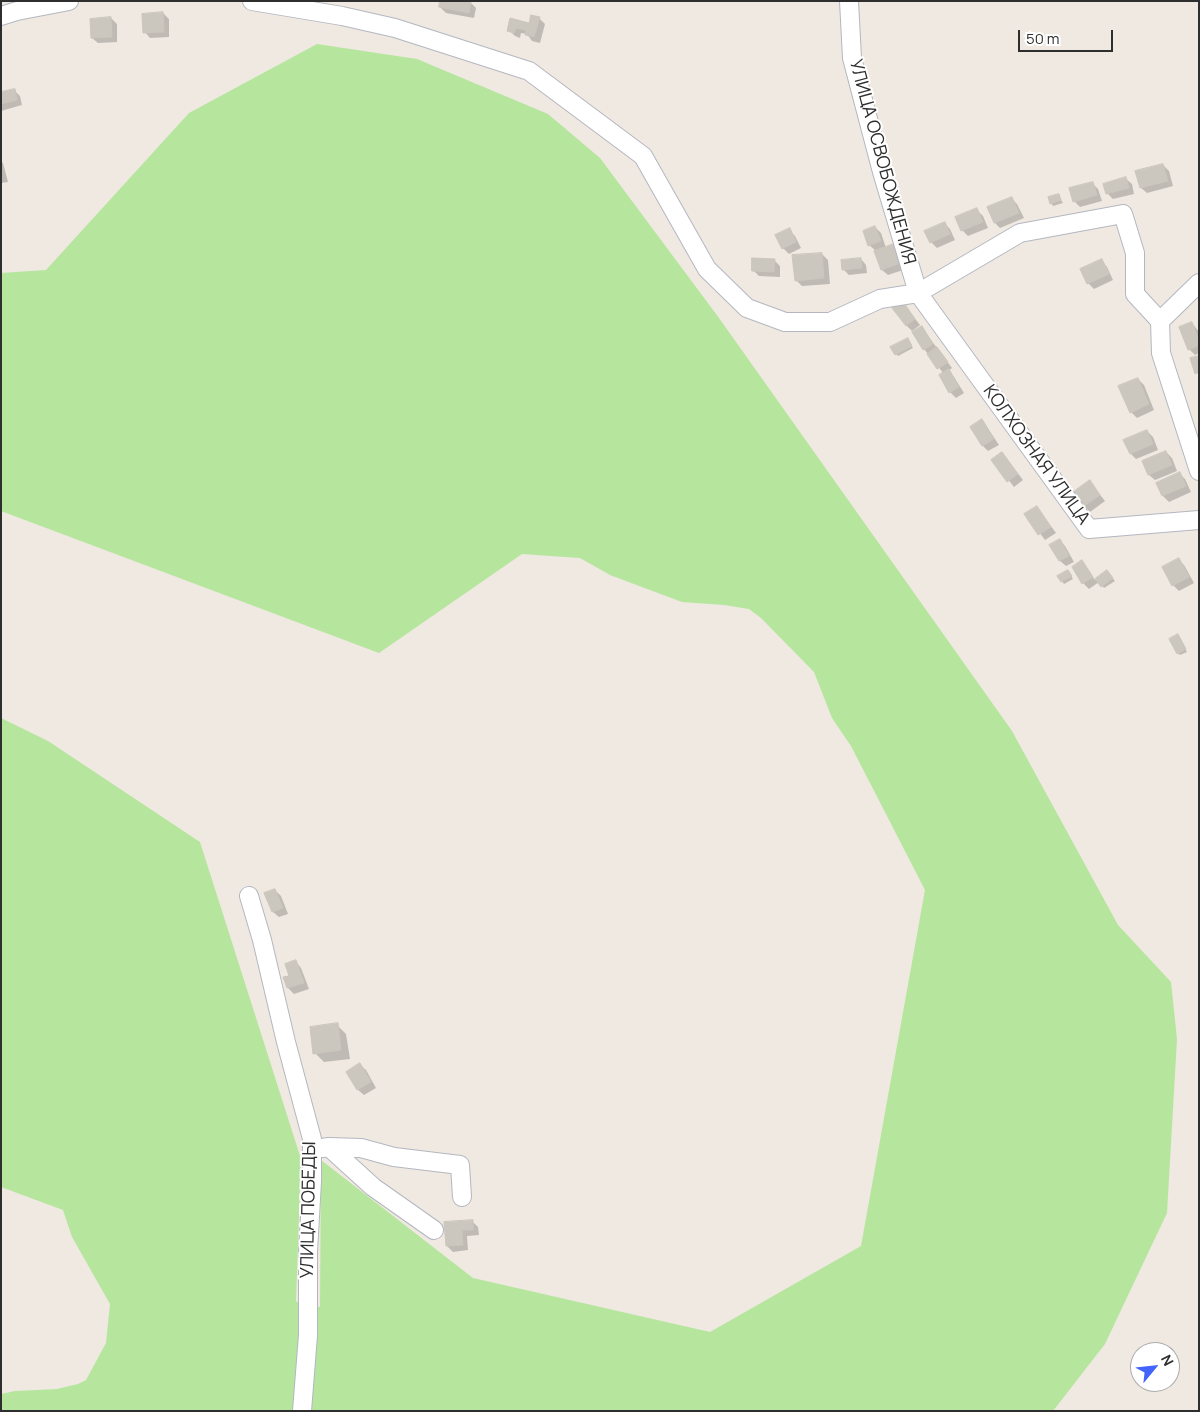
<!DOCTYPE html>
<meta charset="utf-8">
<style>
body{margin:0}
#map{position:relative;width:1200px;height:1412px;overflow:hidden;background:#efe9e1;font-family:Manrope,sans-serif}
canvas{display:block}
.frame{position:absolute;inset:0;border:2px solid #2e2e2e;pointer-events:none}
.north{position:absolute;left:1130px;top:1342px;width:50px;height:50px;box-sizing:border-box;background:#fff;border:1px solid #ababab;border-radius:50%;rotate:62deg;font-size:14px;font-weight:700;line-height:20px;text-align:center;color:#2e2e2e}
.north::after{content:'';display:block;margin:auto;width:18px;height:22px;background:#4264fb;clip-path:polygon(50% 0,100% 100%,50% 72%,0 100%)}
.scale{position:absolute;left:1018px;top:30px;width:95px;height:22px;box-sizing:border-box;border:2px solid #2e2e2e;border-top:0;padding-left:6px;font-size:15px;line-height:18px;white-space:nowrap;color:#2e2e2e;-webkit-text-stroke:4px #fff;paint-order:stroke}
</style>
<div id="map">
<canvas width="1200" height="1412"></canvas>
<div class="frame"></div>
<div class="north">N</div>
<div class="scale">50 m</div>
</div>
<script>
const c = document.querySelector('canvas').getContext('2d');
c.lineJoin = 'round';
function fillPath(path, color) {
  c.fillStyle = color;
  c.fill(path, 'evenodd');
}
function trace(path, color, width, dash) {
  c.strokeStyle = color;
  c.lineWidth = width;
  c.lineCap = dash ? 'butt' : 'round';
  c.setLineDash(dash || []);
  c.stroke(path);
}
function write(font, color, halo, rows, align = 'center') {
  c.font = font + ' Manrope,sans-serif';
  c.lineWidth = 4;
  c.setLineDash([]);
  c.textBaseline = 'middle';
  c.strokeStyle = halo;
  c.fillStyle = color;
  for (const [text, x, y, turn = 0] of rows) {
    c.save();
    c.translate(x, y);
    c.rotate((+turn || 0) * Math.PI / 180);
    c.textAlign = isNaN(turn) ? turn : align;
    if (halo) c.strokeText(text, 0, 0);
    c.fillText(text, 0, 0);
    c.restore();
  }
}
const green = new Path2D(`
 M317,44l100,15 131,55 52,44 119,160 293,413 106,194 53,57 6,57 -10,174 -62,131 -52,67h-1052v-17l14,-3 42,-2 21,-5 8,-4 20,-37 4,-39 -38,-67 -9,-27 -62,-23v-469l47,23 152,101 101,317 -5,142 6,4 18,2 1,-147 152,118 237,54 151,-86 64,-356 -74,-144 -19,-28 -18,-46 -53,-54 -12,-9 -25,-4 -42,-3 -72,-27 -30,-17 -58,-4 -143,99 -378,-142v-238l45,-3 143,-157z`);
const shadow = new Path2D(`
 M470,2l6,6 -2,10 -28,-5 -6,-6z
 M163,13l6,6v18l-19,1 -5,-6z
 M111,18l6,6v18l-19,1 -6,-5z
 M539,18l6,6 -5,19 -8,-2 -5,-7 -6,-1 -1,5 -5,-2 -6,-6 2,-10 19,5z
 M14,90l6,6 2,9 -21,6v-17z
 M1,161l2,2 5,19 -7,1z
 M1163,165l6,6 4,15 -26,7 -6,-5z
 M1126,179l6,5 2,10 -21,5 -6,-6z
 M1092,183l6,6 4,12 -22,6 -6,-6z
 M1058,195l5,8 -10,3 -2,-3z
 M1011,198l6,6 7,14 -24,10 -5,-5z
 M977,210l6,6 5,12 -20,8 -6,-6z
 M945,224l5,5 5,11 -18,8 -6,-6z
 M875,227l6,6 5,15 7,-3 6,6 7,18 -18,6 -6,-5 -6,-19 -7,-6z
 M789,230l6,6 6,12 -12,6 -6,-6z
 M822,254l6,6 2,24 -28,2 -6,-6z
 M861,259l5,6 1,8 -18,2 -6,-6z
 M774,260l6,6v11l-21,-1 -6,-6z
 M1102,261l5,6 6,13 -19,9 -6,-6z
 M902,302l18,23 -8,6 -6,-6z
 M1192,323l7,9v21l-4,2 -6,-6z
 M922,328l30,40 -4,3 6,6 10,16 -8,5 -6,-6 -6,-18 -20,-25 -10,-17z
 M907,339l6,9 -15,8 -2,-2z
 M1138,379l6,6 10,25 -17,8 -6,-6z
 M982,421l5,6 12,18 -11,6 -5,-5z
 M1147,431l6,6 5,13 -22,9 -5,-5z
 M1166,452l6,6 5,13 -22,9 -6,-5 -5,-13z
 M1002,453l21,27 -9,7 -21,-27z
 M1180,474l5,5 6,13 -22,10 -6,-6 -6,-13z
 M1090,482l15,19 -15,11 -6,-6z
 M1037,507l19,26 -11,7 -19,-25z
 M1060,540l5,6 9,16 -8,4 -6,-5 -9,-16z
 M1178,559l6,6 10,18 -15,8 -6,-6z
 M1082,562l13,18 12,-9 8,10 -11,7 -5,-6 -10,7 -6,-6z
 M1070,574l3,5 -9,5 -5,-7z
 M1178,636l9,16 -7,3 -2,-2z
 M275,890l6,6 7,18 -9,3 -6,-5z
 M296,962l5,6 8,21 -15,5 -6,-6 -3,-10 5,-2z
 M337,1025l9,9 4,25 -26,3 -9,-9z
 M360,1065l6,5 10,18 -12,7 -6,-5 -10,-18z
 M472,1221l6,6 1,8 -12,1 1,14 -15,2 -6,-6 -2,-23z`);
const building = new Path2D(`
 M440,1h31l-2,12 -30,-6z
 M163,12l1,20 -21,1 -1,-19z
 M531,15l9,2 -6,20 -9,-2 1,-5 -10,-2 -2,5 -7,-2 3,-13 19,5z
 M111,17l1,20 -21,1 -1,-19z
 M15,89l2,11 -16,4v-12z
 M1163,164l5,17 -28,7 -5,-17z
 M1126,177l3,11 -23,6 -3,-10z
 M1093,182l4,13 -24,7 -4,-14z
 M1059,194l2,6 -11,4 -2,-7z
 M1012,197l7,16 -25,10 -7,-16z
 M977,208l6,14 -22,9 -6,-14z
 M945,222l5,12 -20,9 -6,-12z
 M875,226l6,15 -13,5 -5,-15z
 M790,228l6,14 -14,7 -7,-14z
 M894,244l7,19 -20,7 -7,-19z
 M822,253l2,25 -29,3 -3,-26z
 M752,258l23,1 -1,13 -22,-1z
 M861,258l1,10 -20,2 -1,-10z
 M1102,259l7,15 -22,10 -7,-15z
 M902,300l13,19 -9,7 -14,-18z
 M1192,322l7,18v5l-11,5 -9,-23z
 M922,326l11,18 -10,6 -11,-18z
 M908,338l4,8 -17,9 -5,-8z
 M937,347l11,15 -11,7 -10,-15z
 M1199,356v16l-4,2 -5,-16z
 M949,369l10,18 -10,6 -10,-18z
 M1138,378l11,26 -19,9 -12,-27z
 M982,419l12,20 -12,7 -12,-19z
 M1147,430l6,14 -23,10 -7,-14z
 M1166,451l6,14 -24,10 -6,-14z
 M1002,452l16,22 -11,8 -16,-22z
 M1180,472l6,14 -24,10 -6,-13z
 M1090,480l10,15 -17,12 -11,-14z
 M1037,506l14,21 -13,8 -14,-21z
 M1060,539l9,17 -10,5 -10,-16z
 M1179,558l10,19 -17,9 -10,-19z
 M1082,560l11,17 -11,7 -10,-17z
 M1068,570l4,6 -11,6 -4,-6z
 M1107,570l6,8 -12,9 -6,-8z
 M1178,634l8,15 -9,5 -8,-15z
 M275,889l8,19 -11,4 -8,-19z
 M296,960l8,23 -17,5 -4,-11 6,-1 -4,-12z
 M338,1023l3,27 -28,4 -3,-27z
 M360,1063l11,19 -14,8 -11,-18z
 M473,1220v10h-11l1,15 -17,1 -2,-24z`);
const minor = new Path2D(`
 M252,1l90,15 53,12 134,43 114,85 64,113 40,39 38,14h45l50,-23 38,-6 171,236 110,-9
 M849,1l3,57 30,114 36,121 102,-60 103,-19 12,39v41l25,27
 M1,16l16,-5 52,-10
 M1199,283l-39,38 1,32 38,118
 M249,896l13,44 24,102 26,97v42l-4,71v83l-6,76
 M329,1147l32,1 33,9 66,8 2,32
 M322,1148l7,-1 44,40 61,43`);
const streetNames = [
 ["УЛИЦА ОСВОБОЖДЕНИЯ",882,162,75],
 ["КОЛХОЗНАЯ УЛИЦА",1036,455,54],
 ["УЛИЦА ПОБЕДЫ",309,1210,-89]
];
fillPath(green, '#b6e59e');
fillPath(shadow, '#0003');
fillPath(building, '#cbc7bf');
trace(building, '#cbc5ba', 1);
trace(minor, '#b4b7c1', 20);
trace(minor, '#fff', 18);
write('18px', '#2e2e2e', '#fff', streetNames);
</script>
